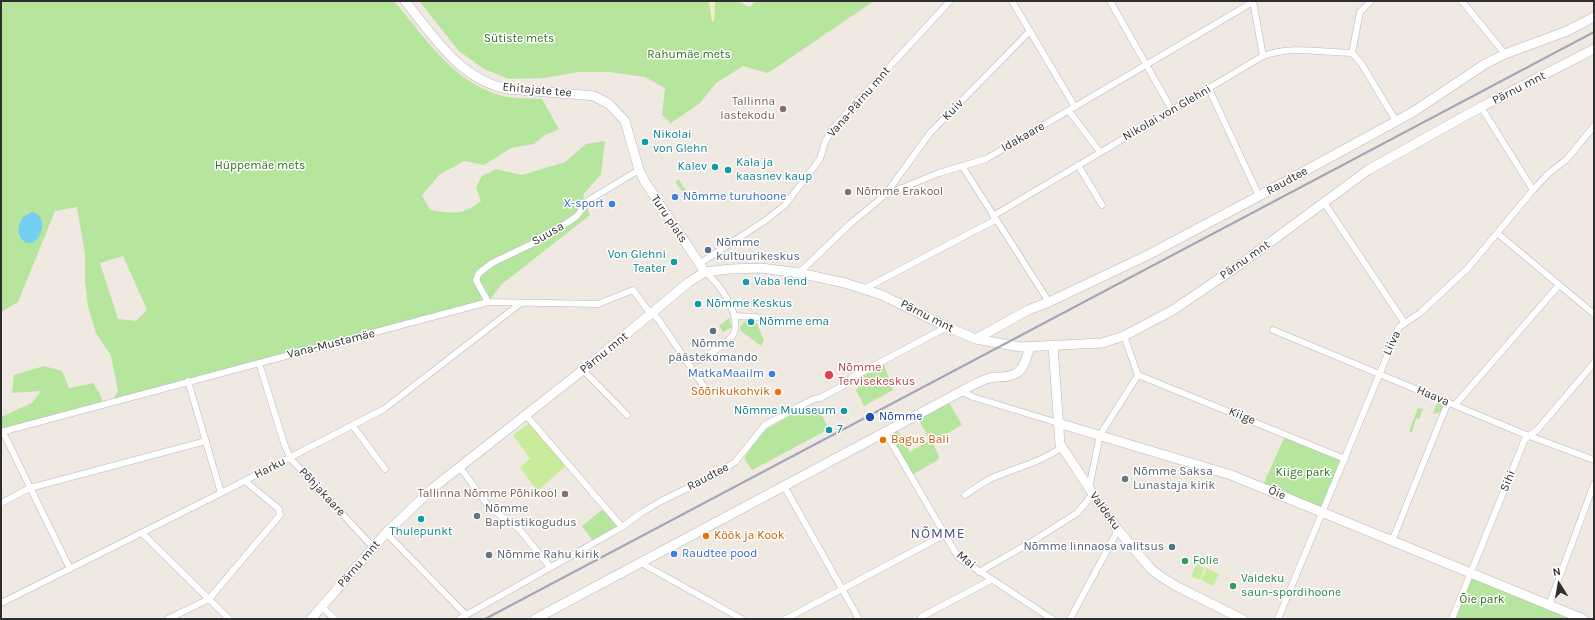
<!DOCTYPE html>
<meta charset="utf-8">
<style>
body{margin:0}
#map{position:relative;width:1595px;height:620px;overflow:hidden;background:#efe9e1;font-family:Karla,sans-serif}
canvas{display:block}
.frame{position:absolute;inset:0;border:2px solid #2e2e2e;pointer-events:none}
.north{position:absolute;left:1539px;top:564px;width:40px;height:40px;-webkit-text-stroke:3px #fff;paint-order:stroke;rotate:349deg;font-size:11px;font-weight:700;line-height:16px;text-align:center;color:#2e2e2e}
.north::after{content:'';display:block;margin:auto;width:14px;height:18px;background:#2e2e2e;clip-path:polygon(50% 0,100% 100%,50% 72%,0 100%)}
</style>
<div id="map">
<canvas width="1595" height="620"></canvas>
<div class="frame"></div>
<div class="north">N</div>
</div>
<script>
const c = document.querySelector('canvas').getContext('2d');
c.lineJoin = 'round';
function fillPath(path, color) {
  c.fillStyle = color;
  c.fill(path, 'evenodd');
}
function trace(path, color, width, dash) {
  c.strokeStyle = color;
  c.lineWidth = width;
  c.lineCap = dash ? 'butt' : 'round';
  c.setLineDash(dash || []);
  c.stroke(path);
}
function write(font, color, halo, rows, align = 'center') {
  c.font = font + ' Karla,sans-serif';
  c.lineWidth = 3;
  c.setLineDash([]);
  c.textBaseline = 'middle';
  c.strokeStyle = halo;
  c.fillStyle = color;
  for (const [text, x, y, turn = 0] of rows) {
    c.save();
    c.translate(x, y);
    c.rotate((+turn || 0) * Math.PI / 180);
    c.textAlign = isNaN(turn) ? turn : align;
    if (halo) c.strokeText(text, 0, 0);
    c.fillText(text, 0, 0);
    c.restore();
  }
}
const green = new Path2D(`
 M1,1h393c32,37 59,82 109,95 12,3 27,2 39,3l17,30 -14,6 -11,9 -23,4 -27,17 -20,-4 -25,14 -17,20 8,15c23,4 33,5 51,-9l-5,-14 6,-11 14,-7 26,6 43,-13 21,-18 19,-3 -4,33 -18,21 7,20 -88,69 -14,18 -376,100 6,-11 -7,-35 -15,-23 -8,-27 -3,-25v-27l-8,-47 -22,4 -37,91 -17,10zM123,256l24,54 -11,11 -18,-2 -18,-56z
 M419,1h290l3,20h2l1,-20h22l13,6 5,-6h119l-106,72 -25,-7 -27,17 -16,20 -29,20 -9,-8 3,-27 -20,-11 -36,-5h-31l-34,6 -35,1 -25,-10 -25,-18z
 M677,180h2l8,12h-4l-7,-9z
 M729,318l3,9 -9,5 -4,-6z
 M747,319h4l6,5 7,16 -3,6 -20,-15 -1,-4z
 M884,365l9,25 -29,16 -8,-16 5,-6 -2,-6z
 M44,366l18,5 7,17 24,-5 7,11 4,11 -103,27v-15l31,-14 9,-12 -29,2 2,-18z
 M947,399l15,26 -30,17 7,14 -1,4 -28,16 -25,-44 10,-6 15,26 20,-12 -14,-25z
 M1438,401l6,2 -3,9 -8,2z
 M806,406l14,6 9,17 -77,41 -8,-12 19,-27z
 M1418,408l5,1 -4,10 -3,-1 -4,15 -3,-2z
 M1286,434l59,25 -23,54 -60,-26z
 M603,509l14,18 -24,14 -11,-15z
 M1471,573l106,46h-125z`);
const sand = new Path2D(`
 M709,1h6l-1,20h-2z`);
const pitch = new Path2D(`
 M529,423l37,43 -29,25 -17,-24 10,-8 -17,-24z
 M1197,564l8,4 -5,12 -9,-4z
 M1207,568l12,6 -6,12 -12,-6z`);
const water = new Path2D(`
 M32,212c16,4 11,24 1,31h-7c-10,-7 -9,-16 -3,-26z`);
const street = new Path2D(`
 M1012,1l63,106
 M1110,1l62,109
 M1253,1l10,55
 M1371,1l-11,11 -8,41 9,10 35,58
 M1462,1l43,53
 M1209,89l50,107
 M1481,107l52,83
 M1069,111l31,41
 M1078,165l24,40
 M962,166l87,136
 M885,195l45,-62 100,-102
 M1325,204l79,118
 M993,216l270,-160c30,-11 59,-3 89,-3
 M1497,233l97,81
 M699,264l67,-44 19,-15 35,-46 5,-17 8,-14 117,-127
 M799,273l51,-49 35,-29 54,-22 47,-14 267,-157
 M864,289l131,-69
 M488,302l-12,-22 3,-7 13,-10 48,-23 27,-17 10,-7 12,-16 50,-30
 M735,316l21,1
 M1273,330l251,104 70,26
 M686,359l14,1c8,-5 31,-18 34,-27 7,-19 -15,-50 -29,-61
 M259,363l25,80 6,15 83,89
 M583,370l44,45
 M1138,375l207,84
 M188,381l33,112
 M962,392l11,5 85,26
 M1455,405l104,-120
 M525,414l97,113
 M353,426l32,43
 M1,432l487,-130 110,2 35,-14 14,19 11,10 49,72
 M3,432l67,137
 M885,432l73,125 94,62
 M459,466l30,41 30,22 31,38
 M784,486l75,133
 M1089,488l11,-53 38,-60 -14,-39
 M965,495c8,-5 20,-14 27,-17 24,-10 48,-16 69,-30
 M1,503l29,-15 15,-4 161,-43
 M142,533l87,86
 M386,533l80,82
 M1392,541l56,-139
 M641,563l101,56
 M979,572l54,-31 44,-28 16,-19
 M1,603l220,-110 163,-84 137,-106
 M1549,605l45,-121
 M322,607l13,12
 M921,617l70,-37
 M168,619l41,-20 71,-84 -1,-6 -34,-28
 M459,619l163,-92 19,-14 22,-13 54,-26 18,-12 30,-37 33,-18 16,-8 6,-1 28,-15 3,-5 96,-51
 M786,619l158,-84
 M1070,619l48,-89
 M1278,619l121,-292 21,-14 48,-45 65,-78 15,-16 19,-15 27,-33
 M1452,619l73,-180 12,-9 57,-67`);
const secondary = new Path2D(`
 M405,1c29,36 55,79 103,88l76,6 10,1 15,8 16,17 14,49 6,12 60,90
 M976,339l52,-29 21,-8 99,-47 111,-59 154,-84 72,-48 20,-10 62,-23 27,-14
 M1053,346l7,98 33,50 25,36 33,39 9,7 16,10 66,33
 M1058,423l173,52 352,144
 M311,619l75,-86 47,-45 150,-118 106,-88 16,-10 25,-3 31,-1 38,5 46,10 37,12 65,32 29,12 44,8 82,-4 22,-7 49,-26 65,-44 130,-96 113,-63 113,-58
 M535,619l412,-220c14,-7 28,-17 43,-21 9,-2 19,1 28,-6 7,-5 9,-17 12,-25`);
const rail = new Path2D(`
 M485,619l1109,-587`);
const markers = [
 [783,109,4,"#8d6e63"],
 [645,142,4,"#0f9aa8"],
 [715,167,4,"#0f9aa8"],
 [728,170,4,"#0f9aa8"],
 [848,192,4,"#8d6e63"],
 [675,197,4,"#3f7fe0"],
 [612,204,4,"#3f7fe0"],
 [708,250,4,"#5c6f8a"],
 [674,262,4,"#0f9aa8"],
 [746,282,4,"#0f9aa8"],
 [698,304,4,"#0f9aa8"],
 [751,322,4,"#0f9aa8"],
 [713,331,4,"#5c6f8a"],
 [772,374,4,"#3f7fe0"],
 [829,375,5,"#e0444e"],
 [778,392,4,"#e8710a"],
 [844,411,4,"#0f9aa8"],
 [870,417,5,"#1a4fb4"],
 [829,430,4,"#0f9aa8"],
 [883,440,4,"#e8710a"],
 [1125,479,4,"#6b7280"],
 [565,494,4,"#8d6e63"],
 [477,516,4,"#6b7280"],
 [421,519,4,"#0f9aa8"],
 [706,536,4,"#e8710a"],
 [1172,547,4,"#5c6f8a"],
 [674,554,4,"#3f7fe0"],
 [489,555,4,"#6b7280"],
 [1185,561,4,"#2e9e5b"],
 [1233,586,4,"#2e9e5b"]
];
const parkNames = [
 ["Sütiste mets",519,39],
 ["Rahumäe mets",689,55],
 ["Hüppemäe mets",260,166],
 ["Kiige park",1303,473],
 ["Õie park",1482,600]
];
const streetNames = [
 ["Pärnu mnt",1519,88,-27],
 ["Ehitajate tee",537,90,5],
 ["Vana-Pärnu mnt",859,102,-49],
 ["Kuiv",953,110,-46],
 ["Nikolai von Glehni",1167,113,-30],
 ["Idakaare",1023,137,-30],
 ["Raudtee",1287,181,-29],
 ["Turu plats",669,219,56],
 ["Suusa",548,234,-30],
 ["Pärnu mnt",1245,260,-35],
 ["Pärnu mnt",927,316,27],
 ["Liiva",1392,343,-65],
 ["Vana-Mustamäe",331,344,-14],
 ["Pärnu mnt",604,353,-39],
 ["Haava",1433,396,23],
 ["Kiige",1242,416,22],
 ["Harku",270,468,-27],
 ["Raudtee",708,477,-28],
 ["Sihi",1508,481,-68],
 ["Põhjakaare",322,492,47],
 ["Õie",1277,493,23],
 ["Valdeku",1105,511,54],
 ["Mai",966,560,41],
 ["Pärnu mnt",359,564,-49]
];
const educationNames = [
 ["Tallinna",775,102],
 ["lastekodu",775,116],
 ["Nõmme Erakool",856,192,"left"],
 ["Tallinna Nõmme Põhikool",557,494]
];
const cultureNames = [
 ["Nikolai",653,135],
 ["von Glehn",653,149],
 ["Kala ja",736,163],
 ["kaasnev kaup",736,177],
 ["Kalev",707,167,"right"],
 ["Von Glehni",666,255,"right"],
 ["Teater",666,269,"right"],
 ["Vaba lend",754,282],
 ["Nõmme Keskus",706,304],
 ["Nõmme ema",759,322],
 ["Nõmme Muuseum",836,411,"right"],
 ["7",837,430],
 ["Thulepunkt",421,532,"center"]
];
const shopNames = [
 ["Nõmme turuhoone",683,197],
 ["X-sport",604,204,"right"],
 ["MatkaMaailm",764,374,"right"],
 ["Raudtee pood",682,554]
];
const serviceNames = [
 ["Nõmme",716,243],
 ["kultuurikeskus",716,257],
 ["Nõmme",713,344,"center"],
 ["päästekomando",713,358,"center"],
 ["Nõmme linnaosa valitsus",1164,547,"right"]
];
const healthNames = [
 ["Nõmme",838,368],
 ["Tervisekeskus",838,382]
];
const foodNames = [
 ["Sõõrikukohvik",770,392,"right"],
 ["Bagus Bali",891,440],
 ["Köök ja Kook",714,536]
];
const transitNames = [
 ["Nõmme",879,417]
];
const worshipNames = [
 ["Nõmme Saksa",1133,472],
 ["Lunastaja kirik",1133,486],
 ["Nõmme",485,509],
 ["Baptistikogudus",485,523],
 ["Nõmme Rahu kirik",497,555]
];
const leisureNames = [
 ["Folie",1193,561],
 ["Valdeku",1241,579],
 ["saun-spordihoone",1241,593]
];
const quarterNames = [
 ["NÕMME",938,534]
];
fillPath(green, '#b6e59e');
fillPath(sand, '#f3ecc5');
fillPath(pitch, '#c9ec9a');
fillPath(water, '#75cff0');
trace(street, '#b4b7c1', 7);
trace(secondary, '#b4b7c1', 10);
trace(street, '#fff', 6);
trace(secondary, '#fff', 9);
trace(rail, '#a3a6b8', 2);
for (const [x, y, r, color] of markers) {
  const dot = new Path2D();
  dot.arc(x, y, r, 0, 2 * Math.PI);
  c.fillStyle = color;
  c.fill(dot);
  trace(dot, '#fff', 1.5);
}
write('12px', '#2c6e1b', '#fff', parkNames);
write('12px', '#2e2e2e', '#fff', streetNames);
write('12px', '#785e54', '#fff', educationNames, 'right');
write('12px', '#0d838f', '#fff', cultureNames, 'left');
write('12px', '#366cbe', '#fff', shopNames, 'left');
write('12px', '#4e5e75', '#fff', serviceNames, 'left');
write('12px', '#be3a42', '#fff', healthNames, 'left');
write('12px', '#c56008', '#fff', foodNames, 'left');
write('12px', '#164399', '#fff', transitNames, 'left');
write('12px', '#5b616d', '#fff', worshipNames, 'left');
write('12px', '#27864d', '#fff', leisureNames, 'left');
c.letterSpacing = '1px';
write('14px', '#4d5680', '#fff', quarterNames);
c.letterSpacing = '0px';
</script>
